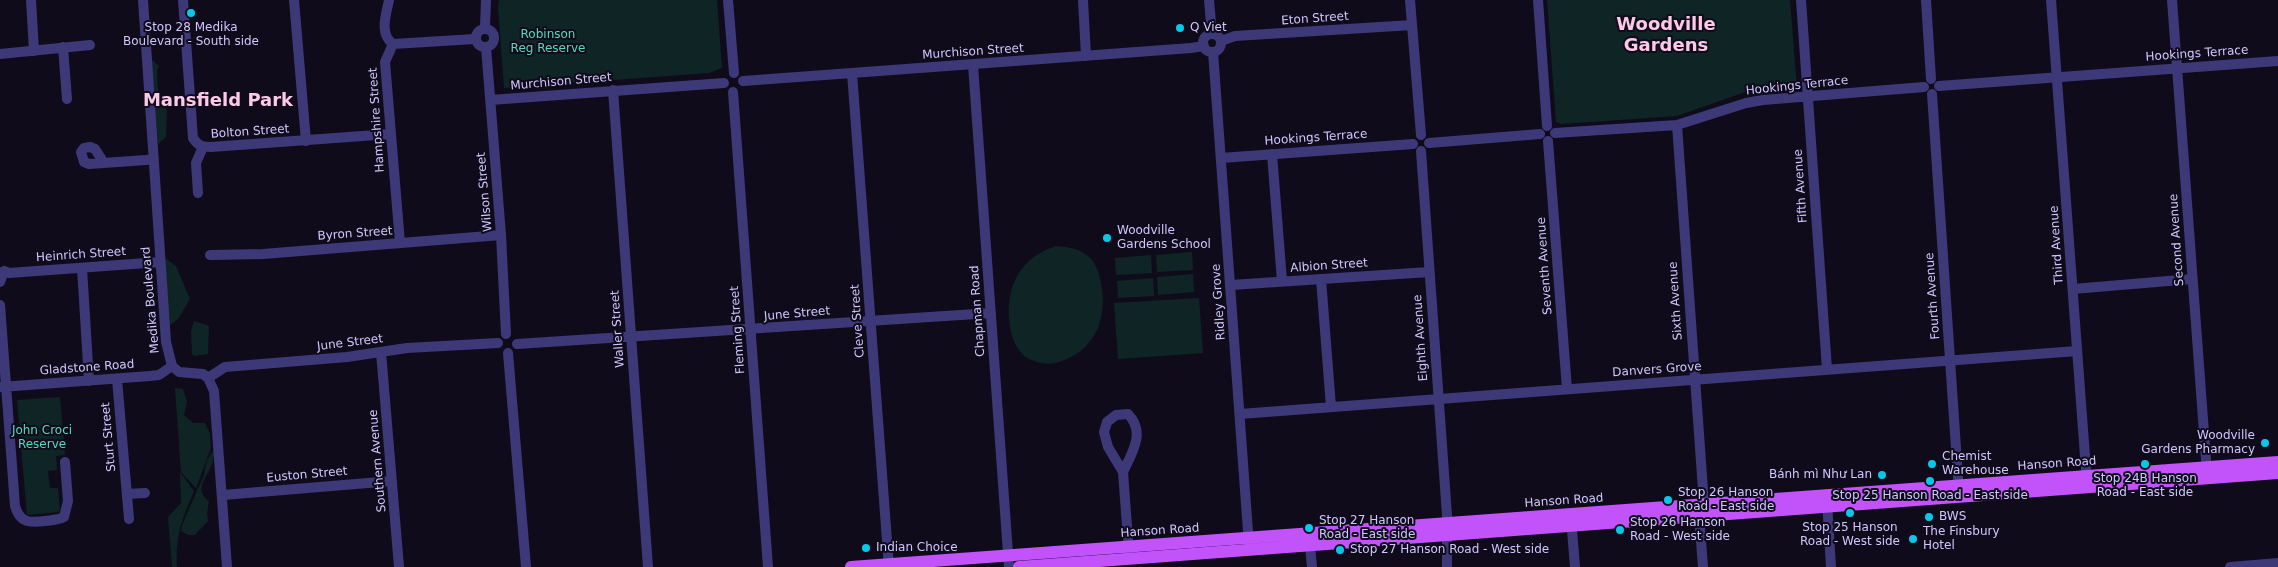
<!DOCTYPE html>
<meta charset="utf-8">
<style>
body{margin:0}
canvas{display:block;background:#0f0b1b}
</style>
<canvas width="2278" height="567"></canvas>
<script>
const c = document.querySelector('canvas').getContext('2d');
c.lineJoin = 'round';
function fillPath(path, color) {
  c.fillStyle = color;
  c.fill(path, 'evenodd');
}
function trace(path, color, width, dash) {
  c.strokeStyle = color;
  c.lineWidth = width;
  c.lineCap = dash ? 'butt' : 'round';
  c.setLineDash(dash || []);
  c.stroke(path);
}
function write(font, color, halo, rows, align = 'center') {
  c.font = font + ' "DejaVu Sans",sans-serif';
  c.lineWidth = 4;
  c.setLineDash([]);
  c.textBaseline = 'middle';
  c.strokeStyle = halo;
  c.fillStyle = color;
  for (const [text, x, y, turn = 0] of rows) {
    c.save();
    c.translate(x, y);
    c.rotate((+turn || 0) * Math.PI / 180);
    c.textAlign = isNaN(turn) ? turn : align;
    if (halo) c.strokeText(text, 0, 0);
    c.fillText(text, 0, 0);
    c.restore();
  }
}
const green = new Path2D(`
 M499,0h218l5,68 -13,5 -205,15 -6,-81z
 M1547,0h243l7,88 -49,3 -71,25 -116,8 -5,-2z
 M151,59l8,7 -2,4 1,23 9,11 -1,33 -8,7z
 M1056,246c10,1 22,2 29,8 10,6 14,18 16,29 6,29 -2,60 -30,74 -10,5 -19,8 -29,6 -11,-2 -19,-6 -25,-16 -5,-8 -7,-19 -8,-29 -2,-35 13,-61 47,-72z
 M1192,252l1,18 -36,2 -1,-17z
 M1151,255l1,18 -36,2 -1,-17z
 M165,258l11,8 14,33 -12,20 -9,7z
 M1193,274l1,18 -36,3 -1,-18z
 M1153,278l1,18 -36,2 -1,-17z
 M1199,298l4,55 -85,6 -4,-56z
 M194,321l15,5 -1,28 -14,2 -2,-2 -1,-23z
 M175,388l8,1 4,13 -3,13 9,8h12l5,11 1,14 -15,40 -15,-16z
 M60,397l5,58 -9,1 1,14 -9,1 2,17h8l2,22 -2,2 -31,3 -10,-115z
 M215,448c-1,5 -1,11 -3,16 -5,13 -19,26 -3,37l-2,12 1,8 -13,14h-7l-7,-4 1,-6 22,-50 3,-15z
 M180,472l14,19c-12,28 -19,46 -17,76h-5l-4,-50 13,-14z`);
const minor = new Path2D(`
 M31,0l3,51
 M143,0l23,342 6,24 7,6 24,2 5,4 6,13 13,176
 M183,0l10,138c5,8 10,9 18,9l179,-13
 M294,0l12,141
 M389,0c-3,15 -10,34 4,44l-8,18 15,181
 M728,0l6,73
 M1083,0l3,56
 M1209,0l3,34
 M1410,0l11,135
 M1538,0l9,126
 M1801,0l26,369
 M1926,0l5,79
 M2051,0l36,483
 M2172,0l35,473
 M485,28l1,-28
 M476 38a9 9 0 1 1 18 0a9 9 0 1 1-18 0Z
 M1203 43a9 9 0 1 1 18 0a9 9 0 1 1-18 0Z
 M1221,41l14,-5 177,-11
 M393,44l82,-5
 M63,47l4,52
 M486,47l15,188 5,99
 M1213,52l36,493
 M0,54l90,-9
 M973,65l36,502
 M852,73l37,494
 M743,81l448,-33 13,-2
 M1939,86l339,-25
 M613,90l35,477
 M733,92l35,475
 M1932,94l27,398
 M490,100l234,-17
 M1677,125l27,379
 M1555,133l122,-8 69,-22 17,-3 161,-13
 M1548,141l19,248
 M1429,143l111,-9
 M1421,151l26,364v52
 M1272,154l10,127
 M1221,158l192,-14
 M104,163l-9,-14 -5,-2 -6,1 -3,4 3,10 5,2 57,-4 7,-1
 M198,193l-2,-30 7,-16
 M210,255l53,-1 238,-19
 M82,268l7,113
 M4,271l5,2 151,-11
 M1321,279l10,128
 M0,282l4,-11
 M1231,285l198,-13
 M2073,289l119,-10
 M0,305l15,201c5,17 14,17 30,15 7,-1 13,-1 19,-4l4,-16 -3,-39
 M517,344l474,-31
 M381,352l18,215
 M508,353l18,214
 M208,378l17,-11 122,-10 60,-9 91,-5
 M117,379l12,140
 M1,387l149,-11 9,-1 13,-9
 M1240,414l837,-63
 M1123,472c9,-19 23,-40 5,-58l-12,1 -9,7 -3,10 4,15 15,25 6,81
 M127,494l18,-1
 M223,495l169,-14
 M1827,501l4,66
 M1699,516l4,51
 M1571,518l4,49
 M1310,546l2,21
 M2230,567l48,-4`);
const major = new Path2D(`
 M851,567l1427,-105
 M1019,567l1259,-94`);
const markers = [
 [191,13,5,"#08c8e8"],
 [1180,28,5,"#08c8e8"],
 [1107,238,5,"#08c8e8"],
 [2265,443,5,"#08c8e8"],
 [1932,464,5,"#08c8e8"],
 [2145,464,5,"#08c8e8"],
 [1882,475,5,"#08c8e8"],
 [1930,481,5,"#08c8e8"],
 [1668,500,5,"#08c8e8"],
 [1850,513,5,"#08c8e8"],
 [1929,517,5,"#08c8e8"],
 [1309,528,5,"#08c8e8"],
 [1620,530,5,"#08c8e8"],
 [1913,539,5,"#08c8e8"],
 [866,548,5,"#08c8e8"],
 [1340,550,5,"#08c8e8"]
];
const streetNames = [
 ["Eton Street",1315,19,-4],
 ["Murchison Street",973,52,-4],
 ["Hookings Terrace",2197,54,-4],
 ["Murchison Street",561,82,-5],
 ["Hookings Terrace",1797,86,-6],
 ["Hampshire Street",377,120,-94],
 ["Bolton Street",250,132,-4],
 ["Hookings Terrace",1316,138,-4],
 ["Fifth Avenue",1801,186,-94],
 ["Wilson Street",485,192,-95],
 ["Byron Street",355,234,-4],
 ["Second Avenue",2177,240,-94],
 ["Third Avenue",2057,245,-94],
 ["Heinrich Street",81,255,-4],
 ["Albion Street",1329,266,-4],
 ["Seventh Avenue",1545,266,-94],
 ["Fourth Avenue",1933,296,-94],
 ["Medika Boulevard",151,300,-95],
 ["Sixth Avenue",1676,301,-94],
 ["Ridley Grove",1219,302,-94],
 ["Chapman Road",978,311,-94],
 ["June Street",797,314,-5],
 ["Cleve Street",858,321,-94],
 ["Waller Street",618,329,-94],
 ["Fleming Street",738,330,-94],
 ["Eighth Avenue",1421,338,-94],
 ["June Street",350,343,-7],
 ["Gladstone Road",87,368,-4],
 ["Danvers Grove",1657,370,-4],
 ["Sturt Street",109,437,-95],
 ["Southern Avenue",378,461,-95],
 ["Hanson Road",2057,464,-4],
 ["Euston Street",307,475,-5],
 ["Hanson Road",1564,501,-4],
 ["Hanson Road",1160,531,-4]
];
const poiNames = [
 ["Stop 28 Medika",191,28,"center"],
 ["Boulevard - South side",191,42,"center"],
 ["Q Viet",1190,28],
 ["Woodville",1117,231],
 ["Gardens School",1117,245],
 ["Woodville",2255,436,"right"],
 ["Gardens Pharmacy",2255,450,"right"],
 ["Chemist",1942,457],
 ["Warehouse",1942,471],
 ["Bánh mì Như Lan",1872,475,"right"],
 ["Stop 24B Hanson",2145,479,"center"],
 ["Road - East side",2145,493,"center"],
 ["Stop 26 Hanson",1678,493],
 ["Road - East side",1678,507],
 ["Stop 25 Hanson Road - East side",1930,496,"center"],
 ["BWS",1939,517],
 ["Stop 27 Hanson",1319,521],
 ["Road - East side",1319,535],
 ["Stop 26 Hanson",1630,523],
 ["Road - West side",1630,537],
 ["Stop 25 Hanson",1850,528,"center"],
 ["Road - West side",1850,542,"center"],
 ["The Finsbury",1923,532],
 ["Hotel",1923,546],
 ["Indian Choice",876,548],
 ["Stop 27 Hanson Road - West side",1350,550]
];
const parkNames = [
 ["Robinson",548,35],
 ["Reg Reserve",548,49],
 ["John Croci",42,431],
 ["Reserve",42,445]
];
const districtNames = [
 ["Woodville",1666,25],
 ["Gardens",1666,46],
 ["Mansfield Park",218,101]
];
fillPath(green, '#0f2424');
trace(minor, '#3d3878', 10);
trace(major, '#c252f9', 12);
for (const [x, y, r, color] of markers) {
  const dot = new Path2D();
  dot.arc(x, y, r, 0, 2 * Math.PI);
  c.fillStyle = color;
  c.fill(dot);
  trace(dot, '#0f0b1b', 2);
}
write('12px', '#cfc7fd', '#0f0b1b', streetNames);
write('12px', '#cfc7fd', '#0f0b1b', poiNames, 'left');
write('12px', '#57d9be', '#0f0b1b', parkNames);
write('bold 18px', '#fdc9e8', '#0f0b1b', districtNames);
</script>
